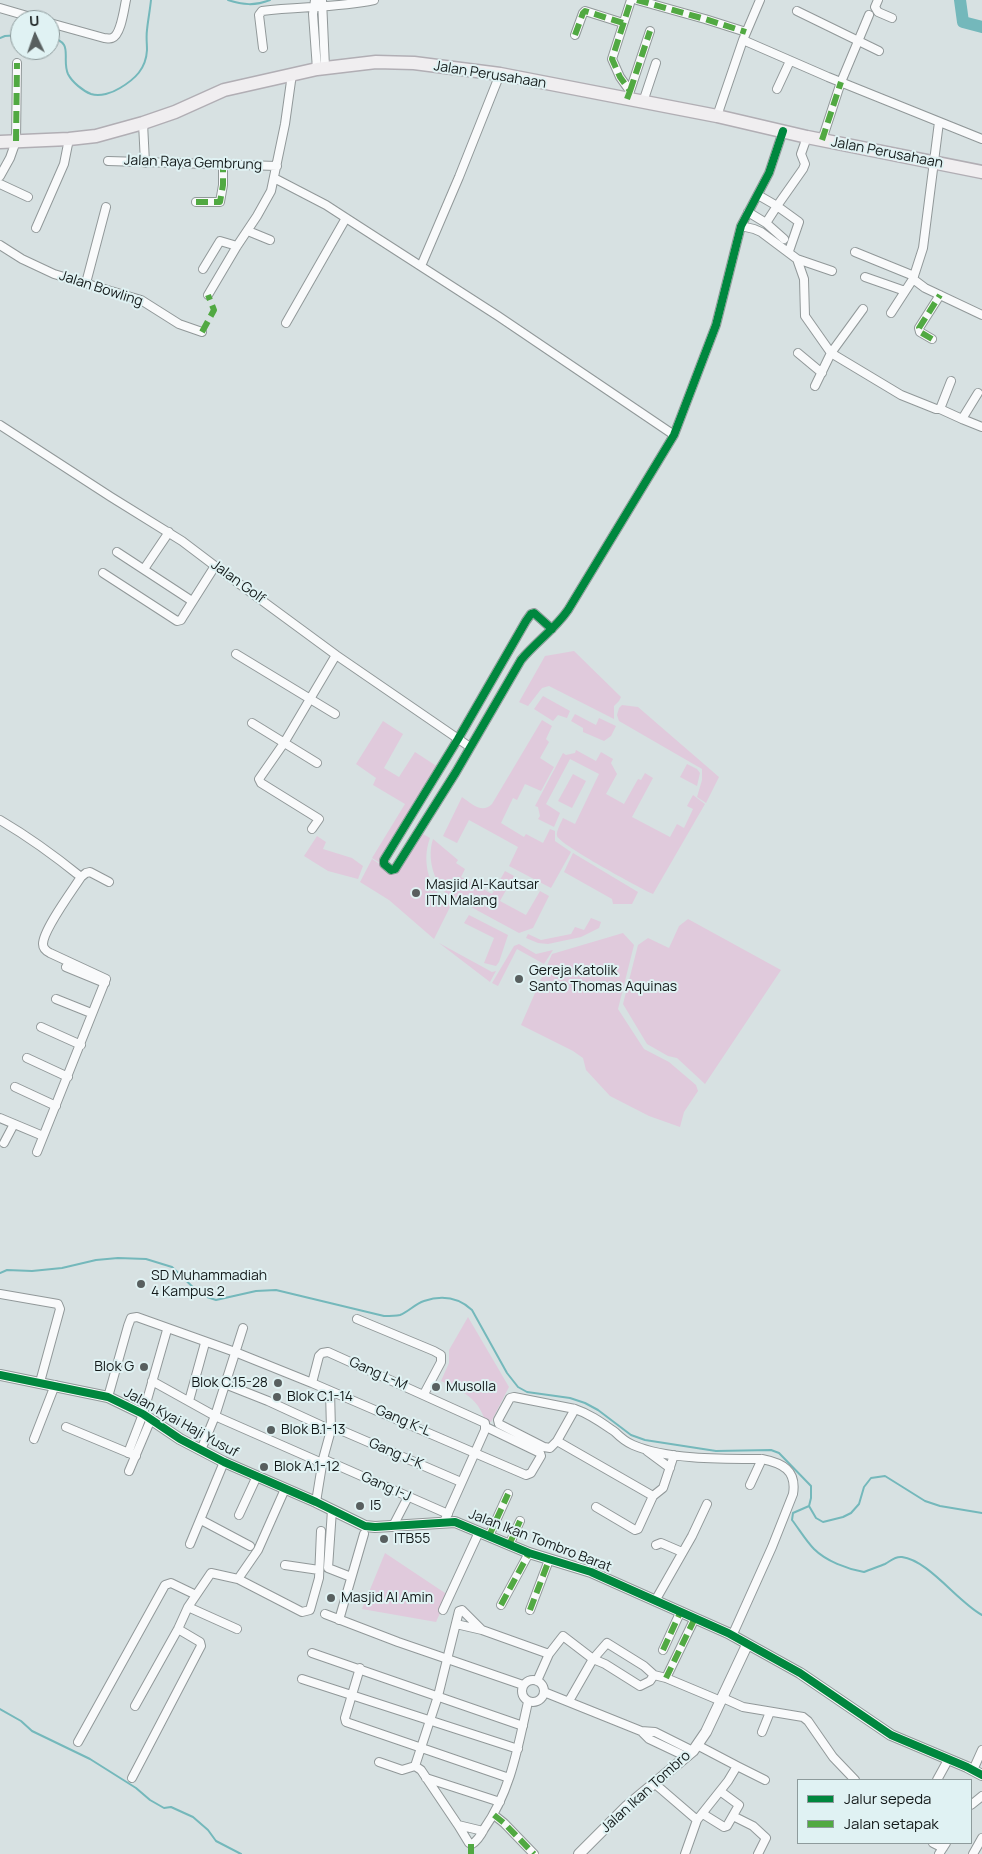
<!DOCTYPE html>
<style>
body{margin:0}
#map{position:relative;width:982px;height:1854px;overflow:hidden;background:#d7e1e2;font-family:Manrope,sans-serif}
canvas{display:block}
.legend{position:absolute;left:797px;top:1779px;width:175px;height:65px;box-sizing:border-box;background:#e0f2f3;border:1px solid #8e9b9c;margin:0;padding:6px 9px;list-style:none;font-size:15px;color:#131919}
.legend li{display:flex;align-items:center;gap:10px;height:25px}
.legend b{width:25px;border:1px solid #8e9b9c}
.north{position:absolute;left:10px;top:10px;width:50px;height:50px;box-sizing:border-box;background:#e0f2f3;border:1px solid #8e9b9c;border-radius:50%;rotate:357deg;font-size:14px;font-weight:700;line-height:20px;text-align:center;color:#131919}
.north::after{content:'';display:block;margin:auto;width:18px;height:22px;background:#585f5f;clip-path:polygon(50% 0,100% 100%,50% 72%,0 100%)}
</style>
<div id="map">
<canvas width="982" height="1854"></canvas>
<ul class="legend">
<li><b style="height:6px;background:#00873e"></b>Jalur sepeda</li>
<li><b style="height:6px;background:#51a942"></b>Jalan setapak</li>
</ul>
<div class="north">U</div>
</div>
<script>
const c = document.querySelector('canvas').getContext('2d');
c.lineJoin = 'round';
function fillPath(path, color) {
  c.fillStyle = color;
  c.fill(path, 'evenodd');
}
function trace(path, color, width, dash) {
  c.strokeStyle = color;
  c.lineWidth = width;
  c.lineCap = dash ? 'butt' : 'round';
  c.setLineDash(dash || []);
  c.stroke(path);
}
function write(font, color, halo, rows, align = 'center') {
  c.font = font + ' Manrope,sans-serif';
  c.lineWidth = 4;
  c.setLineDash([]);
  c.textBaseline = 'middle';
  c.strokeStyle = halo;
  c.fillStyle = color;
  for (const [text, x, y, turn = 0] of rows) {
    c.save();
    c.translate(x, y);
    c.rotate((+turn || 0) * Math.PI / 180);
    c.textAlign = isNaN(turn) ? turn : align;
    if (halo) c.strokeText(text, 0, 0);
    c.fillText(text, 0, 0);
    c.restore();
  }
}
const green = new Path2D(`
 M574,651l47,46 -2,4 -5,5v13l-65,-33 -7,2 -14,18 -9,-4 26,-46z
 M543,696l27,15 -3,7 -9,-3 -5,6 -19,-12z
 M622,705l16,2 81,70 -13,26 -9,-6 5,-17v-11l-83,-48 -2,-6 2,-7z
 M575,714l21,11 3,-7 17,8 -5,10 -7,5 -21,-9v-4l-12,-7z
 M542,720l10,6 -6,13 3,3 -9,16 14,9 -13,24 -16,-7 -8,16 -4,-2 -12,25 23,14 2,-3 17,9 7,-14 5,2v10l16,11 -20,36 -42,-22 9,-19 -49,-27 -12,23 -14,-7 19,-39c10,7 20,17 30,7z
 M383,721l20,13 -19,34 15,9 16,-25 23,15 -58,96 -8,-5 33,-54 -32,-19 3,-7 -20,-14z
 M576,750l20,11 5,-9 12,7 -2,4 6,11 -11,20 18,10 14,-25 3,1 4,-7 8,5 -21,39 38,20 7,-13 7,4 9,-19 -6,-3 6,-11 12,9 -52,90c-13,-6 -93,-49 -96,-58 -1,-5 4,-13 6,-18l12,6 24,-50 -29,-15 -24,45 14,9 -6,14 -16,-8 2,-3 -2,-9 -3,-1 28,-53 3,2 9,-2z
 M687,764l10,5 3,4 -3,13 -17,-9z
 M573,774l13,7 -14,27 -14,-7z
 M421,833l9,5c-9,24 -1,53 21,67l-17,34 -45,-39 -29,-18 12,-23 21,14 4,-1z
 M317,836l9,6 -3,7 29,9 11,8 -5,13 -30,-8 -24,-15z
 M433,839l25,21 -2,3 9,6 -4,8 31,17 13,-23 9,5 -14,25 26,14 14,-24 9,5 -16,32 -14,5 -72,-39c-14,-13 -20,-37 -14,-55z
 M573,853l65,39 -6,12h-19l-1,-5 -48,-27z
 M469,915l39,20 -9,27 -3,4 -12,-3 10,-25 -30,-15z
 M591,918l10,4 -2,6 -18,9 -33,7 -10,-1 -12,-5 2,-4 13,6 30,-6 4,-7 9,3z
 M688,919l93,51 -76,114 -28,-26 -9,-2 -21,-12 -24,-40 15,-59 10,-7 21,10 10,-22z
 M623,933l11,12 -16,64 26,40 25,13 27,23 2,6 -14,21 -4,15 -31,-11 -39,-20 -24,-26 -3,-12 -10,-7 -52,-26 31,-71z
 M439,943l53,29 4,-1 -6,11z
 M519,944l17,10 17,-4 -9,14 -27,-15 -19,37 -6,-3 22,-37z
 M468,1317l41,70 -18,35 -6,-2c-8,-23 -23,-29 -44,-39l8,-18v-13z
 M385,1553l63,42 -12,27 -74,-13z`);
const stream = new Path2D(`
 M228,0c15,5 27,6 42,0
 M0,38l5,-2 15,-1
 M50,38c25,3 11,21 18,36 4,8 15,17 23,20 9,3 21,-1 29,-6 15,-9 26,-19 27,-38 0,-7 -1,-13 0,-20 1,-10 3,-20 4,-30
 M0,1273l7,-3 25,1 30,-3 34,-8 22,-2 28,1 26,8 29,28 15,5 40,-9 20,-1 108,26c5,0 11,0 16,-1 8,-3 15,-11 24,-14 18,-6 35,-3 48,9l35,63 11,14 9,5 43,6 15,5 13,7 33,25 14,5 71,11 55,-1 8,3 32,33v12l-2,8 7,12 7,4 20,-5 8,-4 8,-9 5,-17 7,-9 14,-2 40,25 15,5 42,7
 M809,1506l-16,7 -1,7c7,9 14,21 22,29 12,12 33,20 50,23 7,-3 14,-5 21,-8 6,-3 9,-8 17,-7 26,3 56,45 80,58
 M0,1709l21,12 11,10 58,28 46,29 14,12 14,8 7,-1 22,10 15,13 8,11 25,13`);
const river = new Path2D(`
 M960,0l3,22 19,5`);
const minor = new Path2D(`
 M315,0l-2,14 4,55
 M322,0l3,67
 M637,0l68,19 41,13
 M878,0l-3,7 3,5 14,6
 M0,8l41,12
 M797,11l82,40
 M50,23l54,15c2,0 6,1 8,0 9,-3 12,-29 14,-38
 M575,35l8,-22 2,-2 38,12
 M743,40l85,37 154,62
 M263,48l-4,-33 3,-4c38,-5 75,-3 112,-11
 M777,89l13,-28
 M630,91l20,-60
 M627,99l3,-8 -10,-14 -8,-18 19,-59
 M643,102l13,-39
 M717,116l26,-76 17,-40
 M143,123l2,40
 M822,140l19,-58 28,-67
 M108,161l169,5
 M0,176l10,-18 6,-17 1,-78
 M274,178l52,27 20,13 152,98 176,119
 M0,184l28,13
 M758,195l19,11 -11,17 18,16
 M196,202h24l3,-17v-20
 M748,212l18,11
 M741,226l13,3 7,3 36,27 7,20 1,37 26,37 70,42 35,14h4l11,-28
 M36,228l28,-64 5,-25
 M248,231l22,9
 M0,245l22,14 32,15 87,26 38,24 23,8
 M789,251l10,-29 -22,-16 26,-37 2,-5 -4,-10 6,-17
 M855,252l59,24
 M797,259l35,12
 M421,266l38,-89 41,-103
 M203,269l17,-28 17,5
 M865,277l40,14
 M913,279l10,-31 16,-126
 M86,283l20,-76
 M208,295l29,-49 20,-30 14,-25 14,-67 7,-50
 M891,313l22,-34 12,9 57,27
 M286,323l60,-105
 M932,339l-12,-7 -1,-4 21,-33
 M798,353l24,20
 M815,386l16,-33 32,-44
 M978,393l-16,26 20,8
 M940,409l22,10
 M0,425l111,72 71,44 33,25 121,89 134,92
 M117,552l75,49
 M144,569l25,-37
 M103,573l74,48 4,-1 3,-5 31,-49
 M552,629l-18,-16 -3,1 -5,7 -68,118 -74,121v4l7,6 4,-1 61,-97 65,-112c15,-18 34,-31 47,-50l106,-175 42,-110 25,-99 28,-53 14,-42
 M236,654l99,60
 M252,723l65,40
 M0,820c29,17 55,36 81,57 -9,14 -38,53 -38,67 0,5 3,7 7,9l56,26 -69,173
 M312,829l7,-10 -58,-36 -2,-4 25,-36 52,-88
 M81,877l5,-4 4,-1 19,10
 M66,967l39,16
 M56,999l35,14
 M41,1027l40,18
 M27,1058l41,19
 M15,1087l41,19
 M0,1118l43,18
 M4,1143l10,-19
 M0,1294l58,10 2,5 -20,73
 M357,1319l77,32 7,4v7l-17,32
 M152,1381l63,35 107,47
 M312,1383l7,-27 3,-3 6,-1 157,71v7l-41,92
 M225,1384l43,17 63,29
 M108,1397l20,-71 3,-8 6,-1 98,35 77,31 214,92 5,-2 10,-17 -1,-3 -54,-26
 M189,1401l16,-58
 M575,1409l-18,32 -7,7 -6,-1 -45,-23 -1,-4 12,-22 4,-1 61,12c15,5 27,14 40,23 5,5 11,10 18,13 35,15 91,14 129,14 20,4 35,11 31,35l-21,53 -40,89
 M331,1426l130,56
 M66,1427l70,29
 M34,1439l21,-54
 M557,1441l96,55
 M201,1450l14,-34 28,-88
 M647,1451l23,17
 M128,1453l15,-39 24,-84
 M323,1459l125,55
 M129,1471l22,-52
 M750,1485l12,-26
 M316,1502l7,-43 8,-29 -1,-39
 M596,1507l39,23 3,-1 15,-33 10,-8 11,-33
 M332,1510l-4,58 23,9
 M239,1515l18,-39
 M201,1520l49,26
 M393,1526l15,-29
 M489,1536l19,-42
 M190,1544l34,-82
 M509,1545l11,-24
 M656,1545l5,-2 21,9
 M285,1565l34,5
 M238,1579l20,-29 27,-61
 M655,1601l37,-65 15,-32
 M501,1605l28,-52
 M188,1607l49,22
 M443,1610l36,-78
 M530,1610l19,-50
 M325,1614l73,28 125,43
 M339,1620l25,-86
 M456,1624l26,6
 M663,1650l17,-37
 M312,1653l211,73
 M360,1668l-15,50 1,4 163,56
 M666,1678l29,-60
 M302,1679l216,70
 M522 1691a11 11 0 1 1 22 0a11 11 0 1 1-22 0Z
 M537,1681l12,-27 14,-18 30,23 12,5 35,22 10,-5 4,-6
 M544,1692l97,39 8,8 38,18
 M723,1698l20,9 60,10 5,4 25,36 22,23
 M569,1701l24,-42 14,-16 37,23 10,9 12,3 55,23
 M135,1706l43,-77 10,-22 23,-34 27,6 64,33 8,-2 9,-32 2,-47
 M641,1731l14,1 38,19
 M762,1732l8,-20
 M78,1742l87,-157 6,-2 25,12
 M379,1762l23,8 13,-4
 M737,1766l28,14
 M973,1770l9,-20
 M132,1778l69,-132 -1,-4 -22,-13
 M426,1778l74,24
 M937,1780l11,-20
 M654,1783l43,37
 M971,1805l11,-9
 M703,1814l21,13 3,-1 12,-21 -19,-14
 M494,1815l10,8 30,31
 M733,1816l20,10 13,12 -8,16
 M458,1825l11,18 3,1c5,-3 9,-9 12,-15 27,-38 34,-83 44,-127
 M483,1831l-25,-6 -37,-55 -6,-4 23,-70 21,-85 3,-1 20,20 67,24
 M933,1843l10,5
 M685,1854l12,-34 31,-39 9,-15 -40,-21
 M939,1854l7,-11
 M973,1854l9,-16`);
const tertiary = new Path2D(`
 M0,1375l108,22 35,17 37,25 44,23 92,40 49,24 10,1 80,-5 74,31 62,19 137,61 72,40 91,62 76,32 15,8
 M579,1854l48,-48 66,-55 13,-19 41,-87`);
const primary = new Path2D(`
 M0,142l69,-3 27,-3 47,-13 32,-11 49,-22 93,-21 59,-7 38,1 86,11 217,42 90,21 175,35`);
const quiet = new Path2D(`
 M637,0l68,19 41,13
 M575,35l8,-22 2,-2 38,12
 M630,91l20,-60
 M627,99l3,-8 -10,-14 -8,-18 19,-59
 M822,140l19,-58
 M16,141l1,-78
 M196,202h24l3,-17v-20
 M202,332l12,-22 -6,-15
 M932,339l-12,-7 -1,-4 21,-33
 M489,1536l19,-42
 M509,1545l11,-24
 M501,1605l28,-52
 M530,1610l19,-50
 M663,1650l17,-37
 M666,1678l29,-60
 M494,1815l10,8 30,31
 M471,1854v-10`);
const cycleway = new Path2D(`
 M552,629l-18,-16 -3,1 -5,7 -68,118 -74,121v4l7,6 4,-1 61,-97 65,-112c15,-18 34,-31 47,-50l106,-175 42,-110 25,-99 28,-53 14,-42
 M0,1375l108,22 35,17 37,25 44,23 92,40 49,24 10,1 80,-5 74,31 62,19 137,61 72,40 91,62 76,32 15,8`);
const markers = [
 [416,893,5,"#585f5f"],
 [519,979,5,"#585f5f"],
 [141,1284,5,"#585f5f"],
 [144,1367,5,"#585f5f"],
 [278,1383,5,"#585f5f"],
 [436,1387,5,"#585f5f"],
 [277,1397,5,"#585f5f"],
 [271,1430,5,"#585f5f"],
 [264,1467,5,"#585f5f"],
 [360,1506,5,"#585f5f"],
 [384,1539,5,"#585f5f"],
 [331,1598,5,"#585f5f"]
];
const streetNames = [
 ["Jalan Perusahaan",490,75,9],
 ["Jalan Perusahaan",887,153,11],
 ["Jalan Raya Gembrung",193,163,2],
 ["Jalan Bowling",101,289,18],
 ["Jalan Golf",238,582,36],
 ["Gang L-M",378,1374,24],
 ["Gang K-L",403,1421,23],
 ["Jalan Kyai Haji Yusuf",181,1423,29],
 ["Gang J-K",396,1454,23],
 ["Gang I-J",386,1487,24],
 ["Jalan Ikan Tombro Barat",540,1541,21],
 ["Jalan Ikan Tombro",646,1792,-42]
];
const poiNames = [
 ["Masjid Al-Kautsar",426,885],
 ["ITN Malang",426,901],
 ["Gereja Katolik",529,971],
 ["Santo Thomas Aquinas",529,987],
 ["SD Muhammadiah",151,1276],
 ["4 Kampus 2",151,1292],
 ["Blok G",134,1367,"right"],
 ["Blok C.15-28",268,1383,"right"],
 ["Musolla",446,1387],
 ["Blok C.1-14",287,1397],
 ["Blok B.1-13",281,1430],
 ["Blok A.1-12",274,1467],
 ["I5",370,1506],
 ["ITB55",394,1539],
 ["Masjid Al Amin",341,1598]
];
fillPath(green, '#e0cadc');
trace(stream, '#74b8bb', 2);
trace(river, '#74b8bb', 12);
trace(minor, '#919899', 10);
trace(tertiary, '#919899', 12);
trace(primary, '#b1aeb4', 15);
trace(minor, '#f9fafb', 8);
trace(tertiary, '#f9fafb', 10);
trace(primary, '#f0eef0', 12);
trace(quiet, '#51a942', 6, [12, 6]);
trace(cycleway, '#00873e', 8);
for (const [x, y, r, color] of markers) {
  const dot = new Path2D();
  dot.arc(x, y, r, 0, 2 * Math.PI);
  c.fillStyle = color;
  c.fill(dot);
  trace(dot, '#e0f2f3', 2);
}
write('14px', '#131919', '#e0f2f3', streetNames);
write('14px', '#131919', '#e0f2f3', poiNames, 'left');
</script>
